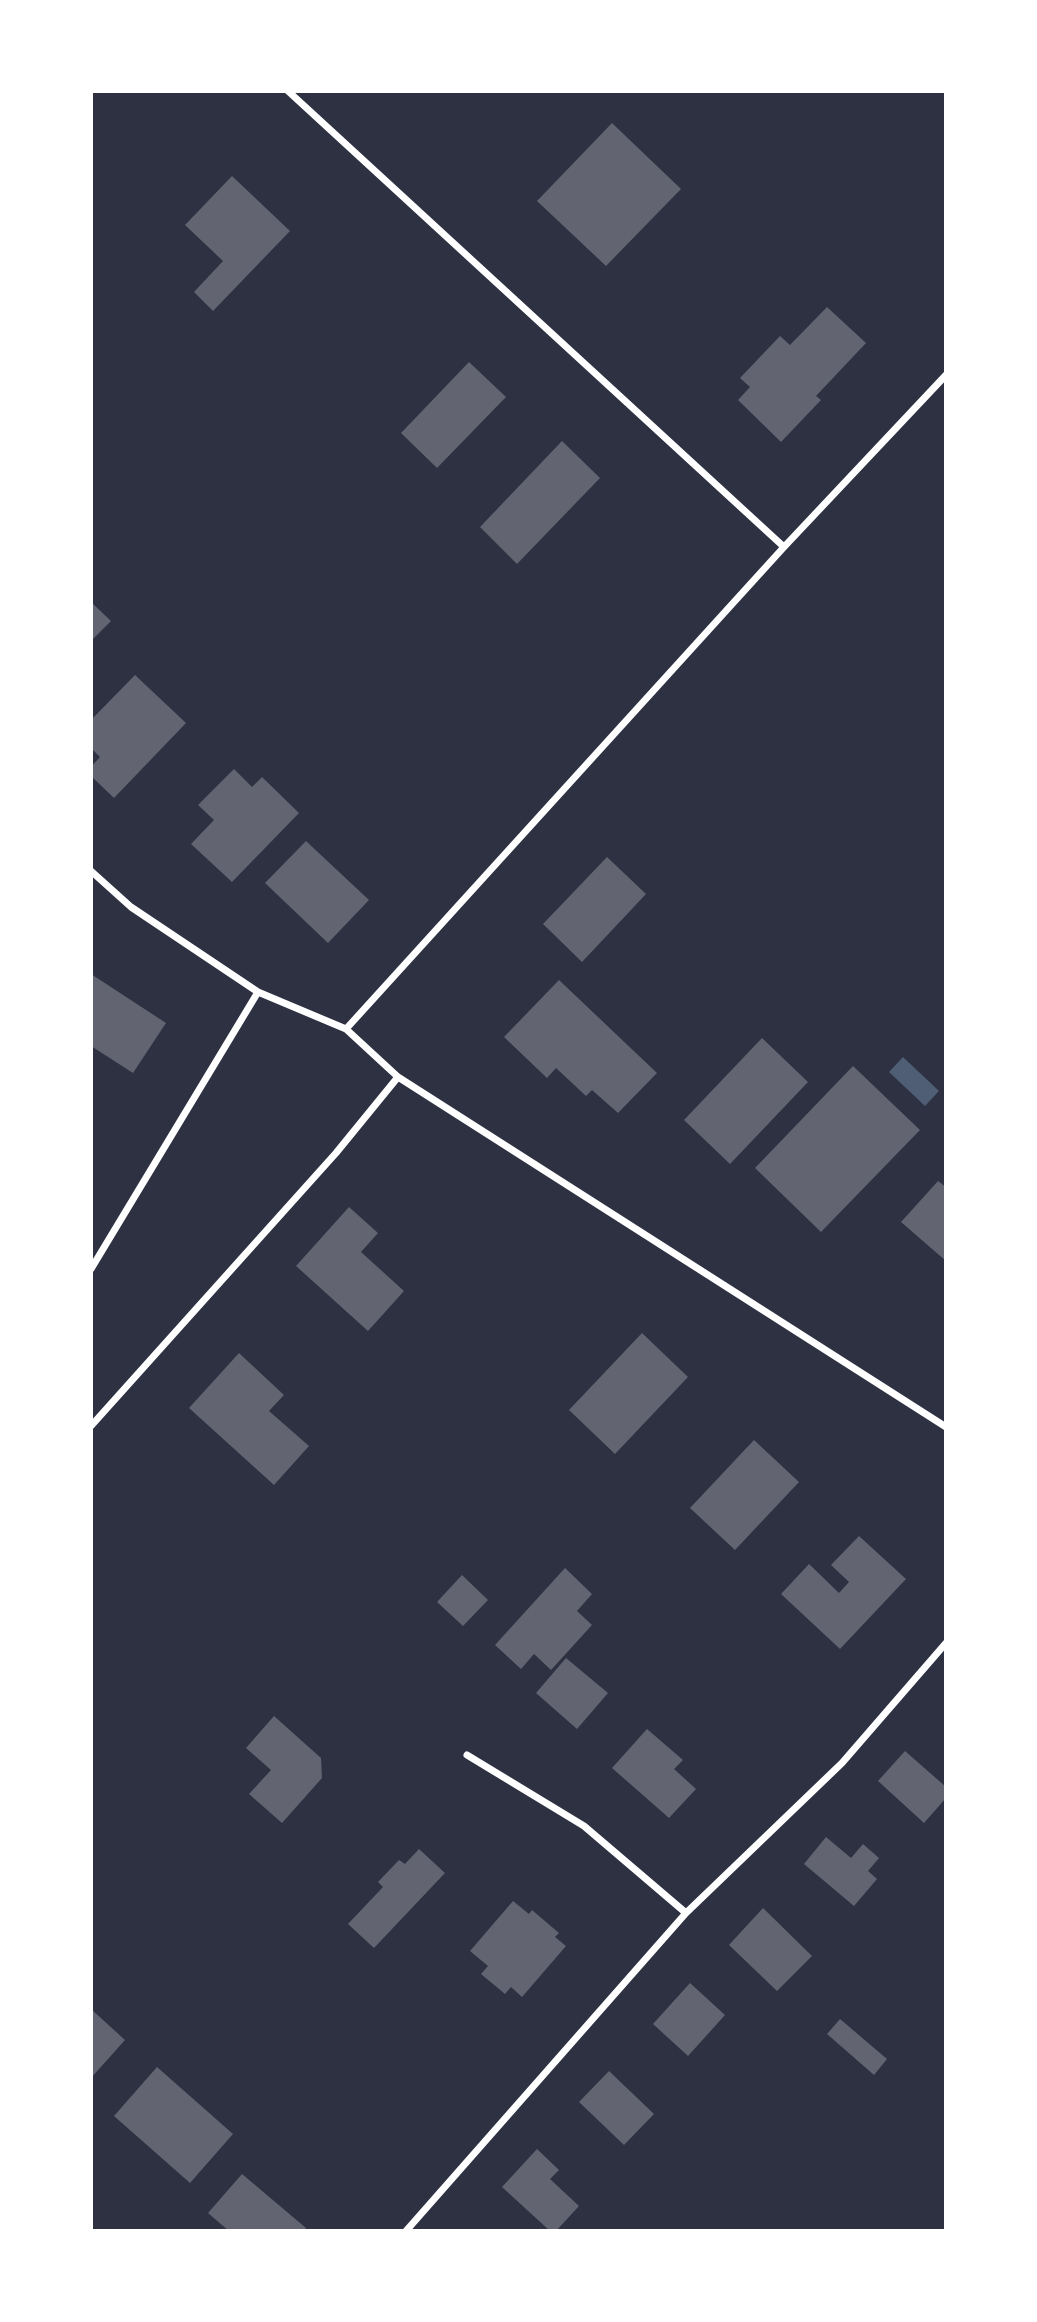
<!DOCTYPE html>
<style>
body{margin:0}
#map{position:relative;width:1037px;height:2322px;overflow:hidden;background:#2d3142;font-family:Overpass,sans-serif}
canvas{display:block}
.frame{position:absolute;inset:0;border:93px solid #fff;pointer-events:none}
</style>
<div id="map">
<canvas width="1037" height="2322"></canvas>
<div class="frame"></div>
</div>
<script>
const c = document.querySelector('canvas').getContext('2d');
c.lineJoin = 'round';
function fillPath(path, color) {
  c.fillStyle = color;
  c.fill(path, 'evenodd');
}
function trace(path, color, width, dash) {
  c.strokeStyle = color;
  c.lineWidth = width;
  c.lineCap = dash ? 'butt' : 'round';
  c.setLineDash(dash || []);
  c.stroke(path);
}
const water = new Path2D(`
 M903,1057l36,34 -14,15 -36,-34z`);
const building = new Path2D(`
 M612,123l69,66 -75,77 -69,-65z
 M232,176l58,55 -77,80 -19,-19 29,-31 -38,-36z
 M827,307l39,36 -50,53 5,4 -40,42 -43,-42 12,-13 -10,-9 40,-42 10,9z
 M469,362l37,35 -69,71 -36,-35z
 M562,441l38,37 -83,86 -37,-37z
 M91,602l20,19 -20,20z
 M135,675l51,48 -72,75 -23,-22v-9l9,-10 -9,-9v-28z
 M234,769l18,18 10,-10 37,36 -67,69 -41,-38 23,-24 -16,-15z
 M306,841l63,59 -41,43 -63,-60z
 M607,857l39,37 -64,68 -39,-38z
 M91,974l75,49 -33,50 -42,-27z
 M559,980l98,93 -39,40 -26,-23 -6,6 -30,-28 -9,10 -43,-41z
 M762,1038l46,44 -78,82 -46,-44z
 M853,1066l67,64 -99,102 -66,-64z
 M938,1181l8,6v74l-45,-39z
 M349,1207l29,26 -17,19 43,39 -36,40 -72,-65z
 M642,1333l46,44 -73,77 -46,-44z
 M239,1353l45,42 -15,16 40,35 -35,39 -85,-77z
 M754,1440l45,42 -64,68 -45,-42z
 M859,1536l47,43 -66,70 -59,-55 28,-30 30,29 10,-11 -18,-17z
 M565,1568l27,26 -15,17 15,14 -41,45 -17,-16 -13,15 -26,-24z
 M462,1575l26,25 -25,26 -26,-24z
 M566,1658l42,35 -31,36 -41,-36z
 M274,1716l47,42 1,20 -40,45 -33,-29 22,-24 -25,-22z
 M647,1729l36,31 -9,9 22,20 -27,29 -57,-50z
 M905,1751l41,36v11l-22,25 -46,-42z
 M826,1837l25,21 12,-14 16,14 -11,13 9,8 -23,27 -50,-42z
 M419,1849l26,24 -71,75 -26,-24 35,-37 -5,-5 21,-22 6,4z
 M513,1901l16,13 3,-4 27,23 -4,4 11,9 -44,51 -11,-10 -6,7 -24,-20 7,-8 -18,-15z
 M763,1908l49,48 -35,35 -48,-46z
 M690,1983l35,32 -37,41 -35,-32z
 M91,2009l34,31 -34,38z
 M840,2019l47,40 -13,16 -47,-41z
 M157,2067l76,67 -43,49 -76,-67z
 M609,2071l45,43 -30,31 -45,-43z
 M537,2149l22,21 -9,9 29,27 -23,25h-6l-48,-44z
 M242,2174l64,54 -2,3h-75l-21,-18z`);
const minor = new Path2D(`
 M288,91l496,456
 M91,871l40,36 127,85 88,37 52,48 548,350
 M346,1029l438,-482 162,-172
 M91,1269l167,-277
 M91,1426l245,-273 62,-76
 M467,1755l117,71 102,87
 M406,2231l280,-318 156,-150 104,-120`);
fillPath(water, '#4f5d75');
fillPath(building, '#626471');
trace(minor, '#fff', 7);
</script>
